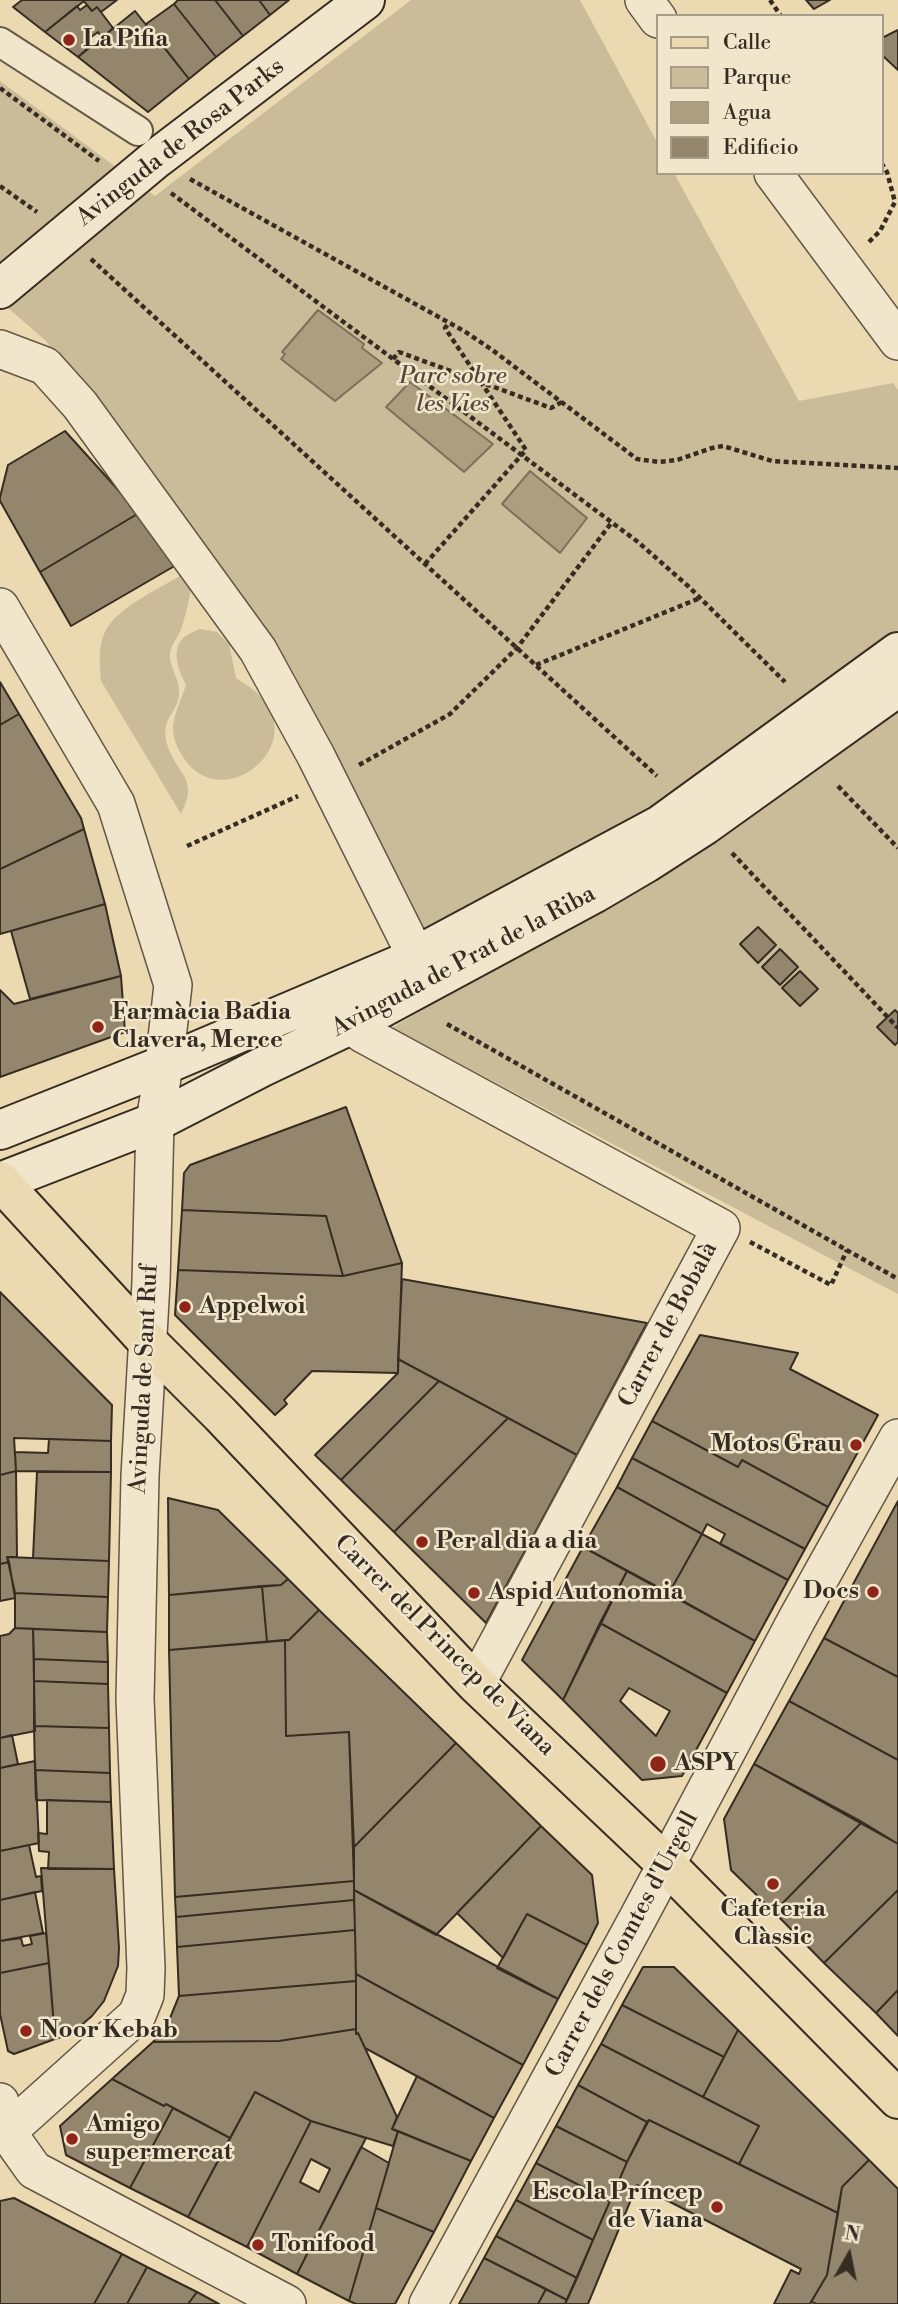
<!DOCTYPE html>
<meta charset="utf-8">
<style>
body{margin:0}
#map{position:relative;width:898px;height:2304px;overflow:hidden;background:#ead9b1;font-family:"Libre Bodoni",serif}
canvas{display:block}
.legend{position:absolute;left:656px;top:14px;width:228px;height:161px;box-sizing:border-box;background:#f1e6cc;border:2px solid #a69c88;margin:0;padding:9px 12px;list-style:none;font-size:21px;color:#362c21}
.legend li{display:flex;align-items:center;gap:14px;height:35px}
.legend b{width:35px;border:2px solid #a69c88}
.north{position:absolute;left:814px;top:2220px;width:70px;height:70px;-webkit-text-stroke:5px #f1e6cc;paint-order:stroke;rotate:9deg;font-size:19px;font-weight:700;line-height:28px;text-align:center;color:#362c21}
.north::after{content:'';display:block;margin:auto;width:24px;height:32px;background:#362c21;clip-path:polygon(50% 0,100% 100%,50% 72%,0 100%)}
</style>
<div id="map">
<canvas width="898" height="2304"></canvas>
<ul class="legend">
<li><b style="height:9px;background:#ead9b1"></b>Calle</li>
<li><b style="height:19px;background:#cbbc99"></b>Parque</li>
<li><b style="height:19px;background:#ad9e80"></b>Agua</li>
<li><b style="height:19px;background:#94866c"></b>Edificio</li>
</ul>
<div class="north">N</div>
</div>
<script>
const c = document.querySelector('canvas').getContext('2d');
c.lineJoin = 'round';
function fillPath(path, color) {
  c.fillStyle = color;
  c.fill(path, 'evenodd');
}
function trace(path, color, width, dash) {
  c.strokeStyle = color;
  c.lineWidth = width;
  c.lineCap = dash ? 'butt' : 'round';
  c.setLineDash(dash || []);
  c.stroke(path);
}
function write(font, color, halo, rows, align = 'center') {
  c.font = font + ' "Libre Bodoni",serif';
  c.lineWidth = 5;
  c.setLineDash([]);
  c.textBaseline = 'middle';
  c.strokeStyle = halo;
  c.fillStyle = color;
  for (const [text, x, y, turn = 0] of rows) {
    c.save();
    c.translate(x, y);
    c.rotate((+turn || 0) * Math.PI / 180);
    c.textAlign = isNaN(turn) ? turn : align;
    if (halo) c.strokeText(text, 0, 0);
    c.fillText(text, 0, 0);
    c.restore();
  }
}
const green = new Path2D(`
 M411,0h169l78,144v29h16l125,228 94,-18 5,7v904l-506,-266 59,-35 -43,-98 -113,-207 -95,-140 -154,-207 -46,-40v-220l155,115z
 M180,576l12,11c-4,14 -6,29 -11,42 -3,9 -10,15 -11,25 -1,15 11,25 9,41 -2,18 -17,23 -13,45 7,33 35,36 15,74l-80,-133c-1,-15 -3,-30 2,-44 8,-27 54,-47 77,-61z
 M200,629l17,3 12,12 7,34c10,7 22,13 29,24 38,50 -46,112 -82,55 -6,-9 -10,-19 -10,-30 1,-14 9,-29 13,-42 -7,-14 -16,-34 -2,-48 4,-3 11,-6 16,-8z`);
const water = new Path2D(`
 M318,310l46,34 -2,4 20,15 -47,38 -54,-42 4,-5 -3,-2z
 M410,382l83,62 -29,28 -78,-65z
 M530,471l57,47 -27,35 -58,-49z`);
const building = new Path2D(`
 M22,0h61l1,1 -39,31 -32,-25z
 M83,0h34l-16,12 -4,-5 -5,4z
 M178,0h37l28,36 -27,21 -42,-53z
 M215,0h44l11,15 -27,21z
 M259,0h30l-19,15z
 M806,0h24l-16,9z
 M174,4l42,53 -27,22 -43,-55z
 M87,5l5,6 5,-4 16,21 -11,10 -4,-6 -16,12 5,5 -9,8 -33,-25 32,-26 3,4z
 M135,11l54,68 -41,33 -70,-55z
 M898,30v40l-16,-15v-17z
 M65,431l74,82 -99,59 -40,-71v-4l8,-32z
 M139,513l39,51 -107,62 -31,-54z
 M0,682l19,32 -19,11z
 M19,714l62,104 3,11 -84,40v-144z
 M84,829l21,75 -105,30v-65z
 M105,904l16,72 -91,23 -19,-68z
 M758,927l18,18 -18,18 -18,-19z
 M780,949l18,18 -18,18 -18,-18z
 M800,971l18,18 -18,17 -18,-18z
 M121,976l4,56 -125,45v-87l14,14z
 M895,1010l3,3v29l-3,3 -18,-18z
 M346,1107l56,156 -59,13 -17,-60 -144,-6 2,-37 6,-8z
 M182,1210l144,6 17,60 -165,-6z
 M402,1263l-4,110 -86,-2 -28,29 3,4 -12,11 -100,-100 3,-45 165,6z
 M402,1279l245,44 -70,132 -179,-96z
 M0,1292l112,113 -1,36 -97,-3 2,33 -16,4z
 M700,1335l98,18 -8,16 88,46 -50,92 -86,-47 -4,7 -86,-46z
 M398,1359l41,22 -98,99 -26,-25 83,-82z
 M439,1381l69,37 -114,114 -53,-52z
 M508,1418l69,37 -91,168 -92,-91z
 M652,1421l86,46 4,-7 86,47 -23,42 -173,-91z
 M49,1439l62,2v31l-95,-1 -1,-19 33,1z
 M632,1458l173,91 -17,31 -68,-36 5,-10 -18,-10 -5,10 -85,-47z
 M16,1471l1,86h-10l2,5 -9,2v-89z
 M37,1472h74l-2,89 -76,-3z
 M617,1487l85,47 -33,59 -86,-46z
 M168,1498l50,12 70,69 -7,6 -112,10z
 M898,1501v176l-74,-39z
 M702,1534l86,46 -33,61 -86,-48z
 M583,1547l44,24 -64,129 -41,-40z
 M7,1557l102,4 -1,36 -93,-4z
 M9,1562l6,36 -15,3v-37z
 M627,1571l128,70 -28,52 -127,-70z
 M288,1579l31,31 -30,30 -22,2 -5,-56 19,-1z
 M262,1586l5,56 -98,8v-55z
 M15,1593l93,4 -1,35 -92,-4z
 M319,1610l137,133 -102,104 -5,-115 -63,4 -1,-96h4z
 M600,1623l127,70 -45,83 -40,4 -79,-80zM629,1688l41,23 -14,25 -36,-35z
 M15,1628l18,1 2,102 -35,7v-102l9,-2z
 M33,1629l74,3 1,30 -74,-3z
 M824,1638l74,39v83l-109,-59z
 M285,1640l1,96 63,-4 5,149 -179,16 -6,-247z
 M34,1659l74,3v22l-74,-3z
 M34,1681l74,3 1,44 -75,-2z
 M789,1701l109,59v84l-144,-80z
 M34,1726l75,2 1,45 -75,-3z
 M12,1735l6,29 -18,4v-30z
 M456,1743l85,83 -105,109 -82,-45v-43z
 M35,1761l4,82 -39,8v-83z
 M754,1764l108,58 -88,90 -43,-42 -7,-51z
 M35,1770l75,3 1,29 -75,-2z
 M47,1800l64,2 3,67h-66l1,-17 -10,-1 -1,-18 9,1z
 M862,1822l36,22v46l-74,73 -50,-51z
 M541,1826l51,49 6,48 -11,22 -60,-31 -24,44 -46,-45z
 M29,1845l7,32 5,-1 1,15 -42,9v-49z
 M41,1868l73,1 5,79 -1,18 -14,35 -12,15 -21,18 -16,5z
 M354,1881v19l-178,17 -1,-20z
 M354,1890l204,109 -35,66 -167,-91z
 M898,1890v100l-22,23 -52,-50z
 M35,1892l8,41 -43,8v-41z
 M354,1900l1,30 -178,17 -1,-30z
 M527,1914l60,31 -29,54 -61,-31z
 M355,1930l1,51 -177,15 -2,-49z
 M46,1933l3,30 -49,10v-32l21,-3 2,8 9,-2 -2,-8z
 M49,1963l6,76 -41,15 -6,-3 -8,-37v-41z
 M643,1967h31l64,63 -14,27 -102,-52z
 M356,1974l167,91 -29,53 -129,-70 -7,-15 -2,1z
 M356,1981v48l-77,12 -126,1 15,-19 11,-27z
 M898,1990v46l-22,-23z
 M622,2005l102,52 -21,40 -102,-53z
 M356,2029v5l2,-1 39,84 -5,12 6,2 -5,15 -82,-25 -56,-29 -25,46 -64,-34 -2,2 -52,-27 41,-37 126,-1z
 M738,2030l131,130 -27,27 -4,26 -99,-49 20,-38 -56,-29z
 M601,2044l158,82 -20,38 -90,-44 -2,2 -69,-37z
 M417,2076l77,42 -23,43 -79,-32z
 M112,2079l52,27 2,-2 7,4 -43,80 -64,-33 -6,-29z
 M578,2085l69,37 -20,40 -71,-36z
 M255,2092l56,29 -64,126 -59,-30z
 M173,2108l57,30 -42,79 -58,-29z
 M649,2120l189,93 -11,62 -17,29h-36l17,-34 8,4 2,-5 -164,-84 -49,119h-23l62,-142z
 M311,2121l55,17 -69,136 -50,-27zM311,2159l19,10 -11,23 -19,-10z
 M556,2126l71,36 -17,39 -74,-38z
 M398,2131l73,30 -37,71 -58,-24z
 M361,2147l28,16 -40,138 -52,-27z
 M869,2160l29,29v115h-81l-6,-2 16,-27 15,-88z
 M536,2163l74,38 -17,39 -77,-40z
 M14,2198l108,56 -28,50h-94v-103z
 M516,2200l77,40 -16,38 -81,-42z
 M376,2208l58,24 -39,72h-39l-7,-3z
 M496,2236l81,42 -10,22 -83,-42z
 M122,2254l25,13 -20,37h-33z
 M484,2258l62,31 -8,15h-79z
 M147,2267l50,25 -9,12h-61z
 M546,2289l21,11 -2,4h-27z
 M197,2292l22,12h-31z`);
const path = new Path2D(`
 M770,0l11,16
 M0,88l99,73
 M190,179l274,152 27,18 146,110 22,3 18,-2 35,-12 11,-2 49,15 126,7
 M0,186l37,26
 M171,193l467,349 50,44 97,96
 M869,242l11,-11 15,-29 -8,-30 -5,-8
 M91,259l566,517
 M393,359l6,-7 152,56 11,-6
 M425,564l101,-114 -81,-122 4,-5
 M536,665l164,-67
 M359,765l91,-51 67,-66 95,-126
 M838,786l60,62
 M187,846l111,-50
 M732,853l166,175
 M447,1024l451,255
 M750,1242l81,43 16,-35`);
const pedestrian = new Path2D(`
 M0,42l138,89`);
const minor = new Path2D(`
 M644,0l14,19
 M773,173l125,168
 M0,349l45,17 35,39 178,245 58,106 100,200
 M0,607l116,197 57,181 -9,80 -9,57 -4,160 -11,194 -5,223 11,269 -1,27 -8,20 -130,117
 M350,1025l15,10 356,193 -245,456
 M0,2102l7,30 27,38 253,134
 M428,2304l211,-388 158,-297 101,-181`);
const secondary = new Path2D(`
 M0,289l157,-131 208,-158
 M0,1130l164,-65 235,-100 261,-140 238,-173
 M0,1182l155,-60 107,-55 88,-42 245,-132 51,-30 59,-38 193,-138`);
const primary = new Path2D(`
 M0,1181l147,160 74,74 255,269 190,180 232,235`);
const markers = [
 [69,40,7,"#8f2418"],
 [98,1027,7,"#8f2418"],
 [185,1307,7,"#8f2418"],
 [856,1445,7,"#8f2418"],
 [422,1542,7,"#8f2418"],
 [873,1592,7,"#8f2418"],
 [474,1593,7,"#8f2418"],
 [658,1764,9,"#8f2418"],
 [773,1884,7,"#8f2418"],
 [26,2031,7,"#8f2418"],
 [72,2139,7,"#8f2418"],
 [717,2207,7,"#8f2418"],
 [258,2245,7,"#8f2418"]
];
const poiNames = [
 ["La Pifia",83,40],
 ["Farmàcia Badia",112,1013],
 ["Clavera, Merce",112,1041],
 ["Appelwoi",199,1307],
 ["Motos Grau",842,1445,"right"],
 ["Per al dia a dia",436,1542],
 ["Docs",859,1592,"right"],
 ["Aspid Autonomia",488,1593],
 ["ASPY",674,1764],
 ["Cafeteria",773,1910,"center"],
 ["Clàssic",773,1938,"center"],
 ["Noor Kebab",40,2031],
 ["Amigo",86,2125],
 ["supermercat",86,2153],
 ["Escola Príncep",703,2193,"right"],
 ["de Viana",703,2221,"right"],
 ["Tonifood",272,2245]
];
const streetNames = [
 ["Avinguda de Rosa Parks",181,143,-38],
 ["Avinguda de Prat de la Riba",464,962,-28],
 ["Carrer de Bobalà",669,1325,-62],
 ["Avinguda de Sant Ruf",145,1379,-87],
 ["Carrer del Princep de Viana",444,1646,45],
 ["Carrer dels Comtes d'Urgell",623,1945,-62]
];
const parkNames = [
 ["Parc sobre",453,377],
 ["les Vies",453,405]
];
fillPath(green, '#cbbc99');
fillPath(water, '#ad9e80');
trace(water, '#7d705a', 2);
fillPath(building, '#94866c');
trace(building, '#362c21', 2);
trace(pedestrian, '#635745', 32);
trace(minor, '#635745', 40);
trace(secondary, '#362c21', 42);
trace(primary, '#362c21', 42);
trace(path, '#362c21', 4.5, [5, 3.5]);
trace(pedestrian, '#f1e6cc', 28);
trace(minor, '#f1e6cc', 37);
trace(secondary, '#f1e6cc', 38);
trace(primary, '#ead9b1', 38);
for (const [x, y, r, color] of markers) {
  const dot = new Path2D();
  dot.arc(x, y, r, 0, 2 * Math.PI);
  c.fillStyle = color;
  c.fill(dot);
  trace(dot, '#f1e6cc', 2.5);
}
write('bold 24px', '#362c21', '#f1e6cc', poiNames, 'left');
write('24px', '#362c21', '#f1e6cc', streetNames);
write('italic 24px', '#544939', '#f1e6cc', parkNames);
</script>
